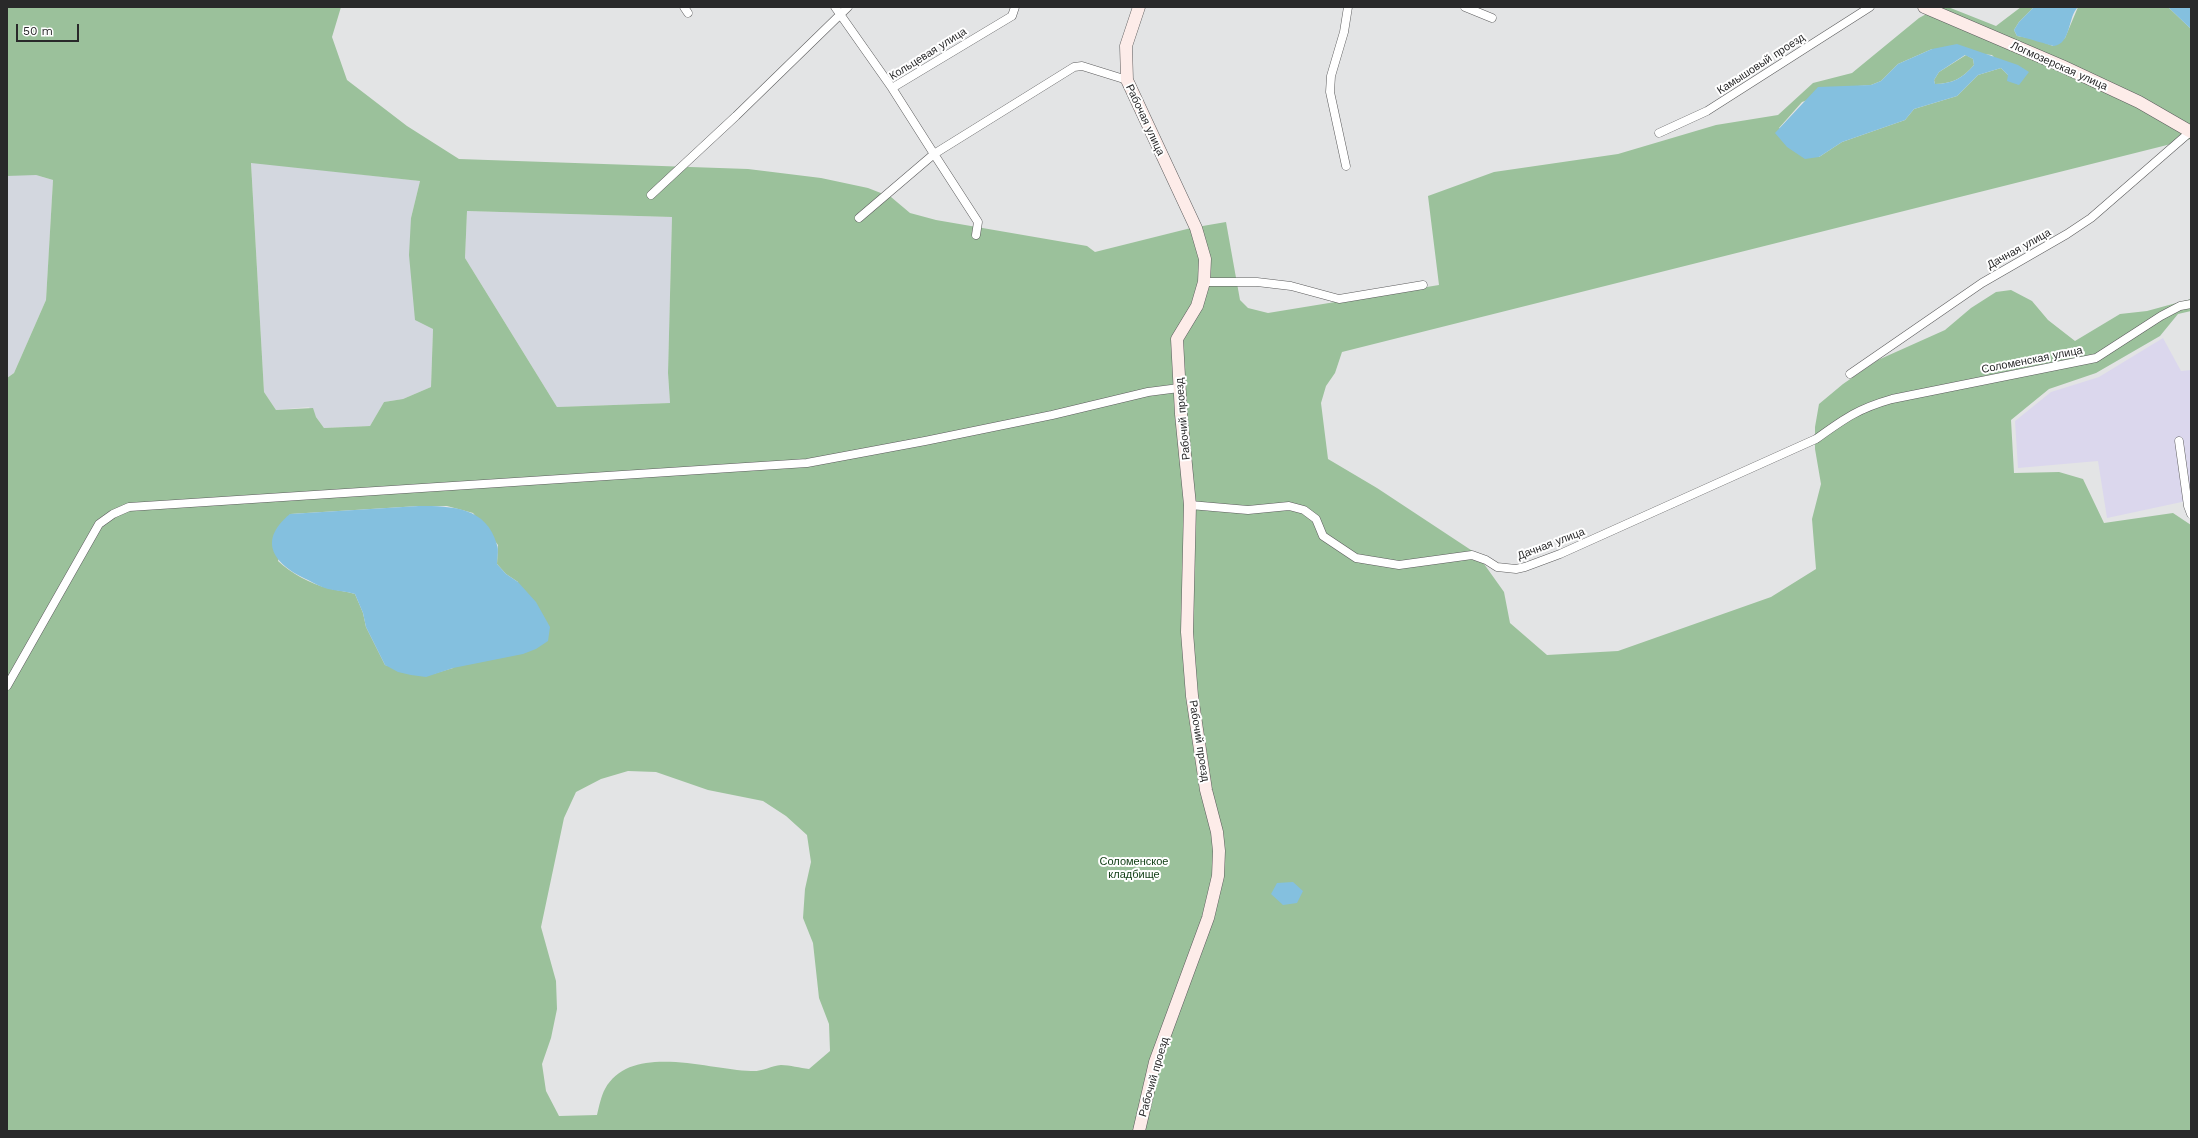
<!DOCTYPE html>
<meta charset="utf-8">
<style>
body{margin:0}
#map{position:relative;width:2198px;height:1138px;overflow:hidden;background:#e3e4e5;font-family:"Work Sans",sans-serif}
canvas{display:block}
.frame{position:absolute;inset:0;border:8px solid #29292a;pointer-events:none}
.scale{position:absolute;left:16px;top:24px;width:63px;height:18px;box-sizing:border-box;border:2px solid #29292a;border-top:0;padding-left:5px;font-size:12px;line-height:14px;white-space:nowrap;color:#29292a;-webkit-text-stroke:3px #fff;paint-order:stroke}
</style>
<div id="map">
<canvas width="2198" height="1138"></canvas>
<div class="frame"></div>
<div class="scale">50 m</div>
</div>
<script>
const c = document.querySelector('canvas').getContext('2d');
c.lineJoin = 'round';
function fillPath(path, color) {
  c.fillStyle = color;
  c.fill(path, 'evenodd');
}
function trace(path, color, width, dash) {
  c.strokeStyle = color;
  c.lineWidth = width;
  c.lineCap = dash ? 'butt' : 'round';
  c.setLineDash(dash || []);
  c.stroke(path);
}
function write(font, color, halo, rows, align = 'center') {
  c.font = font + ' "Work Sans",sans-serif';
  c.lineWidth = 4;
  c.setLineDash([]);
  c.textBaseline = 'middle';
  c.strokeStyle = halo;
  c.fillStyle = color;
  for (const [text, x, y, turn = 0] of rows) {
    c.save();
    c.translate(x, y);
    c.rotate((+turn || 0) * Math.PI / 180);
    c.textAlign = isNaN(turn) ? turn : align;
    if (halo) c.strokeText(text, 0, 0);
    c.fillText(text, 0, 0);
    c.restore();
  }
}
const built = new Path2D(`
 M251,162l169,19 -9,37 22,111 -2,58 -28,12 -19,3 -14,24 -46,2 -15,-21 -33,3 -12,-18z
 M15,175h21l17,5 -1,18 -6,102 -32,73 -7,5v-202z
 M467,211l205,6 -4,156 2,30 -113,4 -92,-149z`);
const medical = new Path2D(`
 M2163,338l18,33 10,-1v130l-84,18 -9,-57 -80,7 -3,-47 36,-29 48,-15z`);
const green = new Path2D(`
 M7,7h334l-9,30 15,43 60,46 52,33 289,10 73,9 47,10 23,9 19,16 26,7 151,26 8,6 96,-24 35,-6 14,78 8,8 20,5 171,-28 -11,-89 66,-24 124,-18 98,-29 62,-10 35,-32 39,-10 67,-55 20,-11h9l48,19 25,-19h13l-15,15 -5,8 3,6 18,3 18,7 12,-8 13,-31h90l23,22v110l-849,213 -7,21 -9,13 -5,17 7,56 49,29 100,66 27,38 6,31 37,32 71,-4 153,-54 45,-28 -4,-50 9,-35 -6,-35v-22l4,-23 24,-20 35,-24 67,-30 26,-22 25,-16 15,-2 21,11 16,19 27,21 45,-27 27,-3 44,-12v12l-13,3 -18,22 -64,37 -47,16 -38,31 3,53 45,-1 24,7 21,44 69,-10 18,12v606h-2184v-753l7,-5 32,-73 7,-120 -17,-5 -29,1zM1932,49l60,6 26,30 -17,-17 -23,7 -21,21 -43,13 -9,11 -63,22 -23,15 -40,-29 23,-26 43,-15 26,-2 10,-4 17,-17zM251,163l169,18 -9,37 -2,37 6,65 18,9 -2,58 -28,12 -19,3 -14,24 -46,2 -8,-11 -3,-9 -37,2 -12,-18zM467,211l205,6 -4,156 2,30 -113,4 -92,-149zM419,506h28l26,7 25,32 -1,19 9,10 12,8 -65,86 -27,8 -41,-11 -19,-38 -3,-14 -8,-19c-9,-3 -18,-3 -27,-6 -18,-4 -37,-15 -50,-27l12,-47zM628,771l28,1 52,18 55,11 23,15 21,19 4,27 -6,27 -2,29 10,25 6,55 10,26 1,27 -21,18c-9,-1 -19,-4 -28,-4 -10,1 -20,7 -30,6 -42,-1 -120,-29 -146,18 -4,7 -6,18 -8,26l-38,1 -13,-25 -4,-27 9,-26 6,-29 -1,-28 -15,-54 23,-109 12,-26 25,-13z
 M1966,55l7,4 1,6c-11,13 -22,19 -39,19l-1,-4 5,-8z`);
const water = new Path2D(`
 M2034,7h44c-10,9 -7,37 -24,39 -2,0 -30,-9 -37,-10l-3,-6 5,-8z
 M2168,7h23v22z
 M1957,44l61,21 11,7 -10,13 -12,-4 1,-6 -7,-7 -23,7 -21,21 -43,13 -9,11 -63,22 -23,15 -14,2 -18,-12 -12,-14 43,-46 53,-2 10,-4 17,-17 34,-15zM1965,55l8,4 1,6c-11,13 -22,19 -39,19l-1,-4 5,-8z
 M419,506c33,0 68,1 78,39 2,5 0,13 0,19l9,10 12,8 18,20 14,25 -2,14 -12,8 -13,5 -70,14 -27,9 -15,-2 -13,-3 -13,-7 -19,-38 -3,-14 -8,-19c-9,-3 -18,-3 -27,-5 -7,-2 -14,-6 -20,-9 -33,-15 -52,-38 -18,-66z
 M1293,882l10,9 -6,12 -14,2 -12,-11 6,-11z`);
const street = new Path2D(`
 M684,7l4,6
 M835,7l57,81
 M1015,7l-3,9 -120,72 42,66 140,-87 8,-1 45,14
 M1465,7l27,11
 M1659,133l48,-22 163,-104
 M1346,166l-16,-74 1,-16 13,-44 4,-25
 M651,195l85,-79 112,-109
 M859,218l75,-64 44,68 -2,13
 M1204,282h53l34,4 48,13 84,-14
 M1850,374l132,-91 85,-49 24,-16 99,-86
 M2179,441l9,65 3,8
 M1190,505l58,5 41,-4 15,4 12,9 7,17 33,22 43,7 73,-10 14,5 11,7 19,2 9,-2 35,-13 256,-115c28,-20 41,-30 76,-40l204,-41 65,-42 19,-10 11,-2
 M7,686l92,-162 14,-10 16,-7 678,-44 118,-22 127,-26 96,-23 31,-4`);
const secondary = new Path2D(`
 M1924,7l138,59 77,36 52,30
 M1139,1131l16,-69 53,-144 10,-42 1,-25 -2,-19 -11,-42 -14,-94 -5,-64 3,-127 -9,-91 -4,-75 20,-33 7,-24 1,-23 -9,-31 -69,-148 -1,-34 13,-39`);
const streetNames = [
 ["Кольцевая улица",928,54,-32],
 ["Камышовый проезд",1761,64,-33],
 ["Логмозерская улица",2059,66,24],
 ["Рабочая улица",1145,120,65],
 ["Дачная улица",2019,249,-29],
 ["Соломенская улица",2032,360,-11],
 ["Рабочий проезд",1183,419,-95],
 ["Дачная улица",1551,544,-21],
 ["Рабочий проезд",1199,741,81],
 ["Рабочий проезд",1154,1077,-74]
];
const parkNames = [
 ["Соломенское",1134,862],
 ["кладбище",1134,875]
];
fillPath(built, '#d3d7df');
fillPath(medical, '#dbd7ed');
fillPath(green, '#9bc19b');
fillPath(water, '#84c0df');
trace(street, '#5c5c5d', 9);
trace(secondary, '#5c5c5d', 13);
trace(street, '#fff', 8);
trace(secondary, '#fdece9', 12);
write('11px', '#29292a', '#fff', streetNames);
write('11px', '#0e3c12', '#fff', parkNames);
</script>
